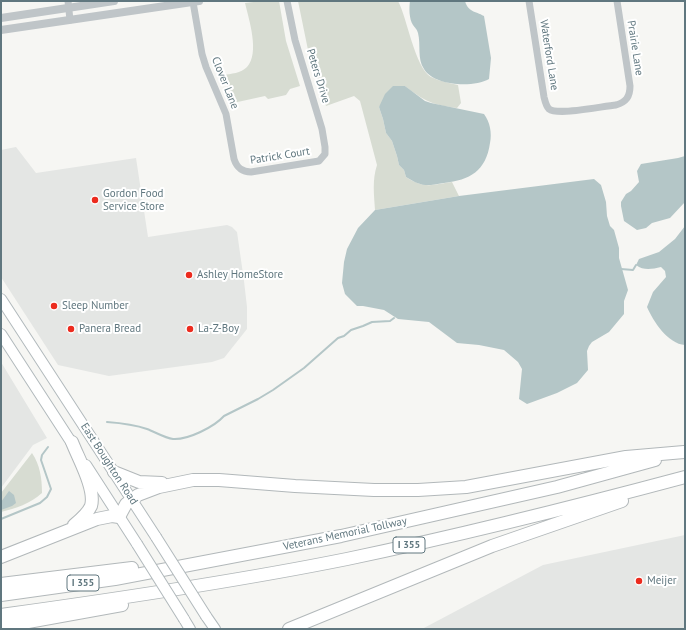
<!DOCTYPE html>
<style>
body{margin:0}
#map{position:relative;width:686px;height:630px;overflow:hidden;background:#f6f6f3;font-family:"PT Sans",sans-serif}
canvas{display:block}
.frame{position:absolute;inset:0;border:2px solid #60777f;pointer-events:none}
</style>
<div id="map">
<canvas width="686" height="630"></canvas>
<div class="frame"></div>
</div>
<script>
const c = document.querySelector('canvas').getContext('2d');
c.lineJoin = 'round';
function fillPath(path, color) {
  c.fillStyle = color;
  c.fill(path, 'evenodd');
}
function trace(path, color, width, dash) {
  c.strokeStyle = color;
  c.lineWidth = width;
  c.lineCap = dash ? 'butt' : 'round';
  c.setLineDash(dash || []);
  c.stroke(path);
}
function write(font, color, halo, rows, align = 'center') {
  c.font = font + ' "PT Sans",sans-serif';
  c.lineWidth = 4;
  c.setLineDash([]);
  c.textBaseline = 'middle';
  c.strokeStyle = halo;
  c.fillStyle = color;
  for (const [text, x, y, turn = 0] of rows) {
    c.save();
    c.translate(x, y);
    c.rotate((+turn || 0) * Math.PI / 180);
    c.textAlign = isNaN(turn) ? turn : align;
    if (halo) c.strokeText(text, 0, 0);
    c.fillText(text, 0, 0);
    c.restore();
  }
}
const built = new Path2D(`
 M16,147l20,26 100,-15 12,79 79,-12 5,2 5,5 7,49 3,26v22l-23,29 -12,4 -103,14 -51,-11 -57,-88v-127z
 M1,362l46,76 -14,7 -32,43z
 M685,535v94h-263l121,-64z`);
const green = new Path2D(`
 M262,1h17l7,40 14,45 -10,3 -4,6 -18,4 -3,-3 -32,7 -10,-28c8,-1 18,-2 24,-8 13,-14 2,-47 -2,-64z
 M298,1h100c9,16 17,67 33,76 8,4 18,6 27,8l3,18 -4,5c-24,-3 -33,-7 -52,-22l-26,21 4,12 3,14 6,8 5,15 2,9 5,5 2,7c19,12 25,8 46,5l7,14 -84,14c-1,-15 -3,-30 2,-45l-17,-64 -6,-5 -28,10 -18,-56z
 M32,453c8,12 10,25 10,40 -12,11 -26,15 -41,19v-19z`);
const water = new Path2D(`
 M410,1h55c3,11 10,10 19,15l7,42 -2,21c-16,9 -55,7 -65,-10 -7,-10 -3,-24 -6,-36 -1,-4 -3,-5 -5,-8 -4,-6 -4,-17 -3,-24z
 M393,86h12l20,15 6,2 53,11c6,8 8,19 6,29 -4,28 -20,37 -46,40 -18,3 -22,4 -38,-6l-2,-7 -5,-5 -2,-9 -5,-15 -6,-8 -3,-14 -4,-12 6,-13z
 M685,156v46l-15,16 -18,5 -6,5 -9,2 -13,-9 -3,-15v-4l5,-8 5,-3 8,-9 -2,-11 4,-7 37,-6z
 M594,179l7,6 5,17 1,14 3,10 4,4 5,18v10l9,32 -4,11v13l-15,18 -17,10 -3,4 -2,5 1,19 -11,13 -20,10 -30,11 -8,-5 3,-30 -4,-7 -14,-12 -25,-5 -22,-2 -28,-21 -31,-3 -14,-9 -21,-4h-6l-12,-12 -3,-11 2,-21 3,-13 11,-21 17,-18 84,-14z
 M685,226v119c-17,-1 -32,-24 -38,-38l6,-15 13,-15 -1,-6 -4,-4c-9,2 -17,4 -25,-2l3,-6 20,-7 16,-13z
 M9,491l5,4 2,8 -4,3 -11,4v-8z`);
const stream = new Path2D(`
 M621,269l12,1 3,-5
 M107,422c14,1 26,2 40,7 8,3 18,9 26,10 15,1 41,-12 51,-23l34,-17 15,-9 31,-22 34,-30 6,-2 7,-6 12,-4 9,-4 18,-1 4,-3
 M1,519l39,-16 7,-6 4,-8 -10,-29 1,-5 6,-8`);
const minor = new Path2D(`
 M68,1l2,19
 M529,1l15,96c1,4 2,9 5,12 9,7 54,-3 67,-4 10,-3 14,-8 14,-19l-13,-85
 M193,2l9,52 4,13 20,47 8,45c3,9 8,13 17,13l68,-11 6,-7v-7l-3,-18 -27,-89 -8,-39`);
const tertiary = new Path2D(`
 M1,18l113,-17
 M1,30l198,-29`);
const secondary = new Path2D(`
 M1,299l155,238
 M1,334l74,114
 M86,465l51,79
 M206,616l9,13
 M184,619l6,10`);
const motorway = new Path2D(`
 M72,442c6,16 24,47 19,64 -3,7 -11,14 -17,19
 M114,472l25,10 23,1
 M1,557l96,-38 15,-3 7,1 7,-13 12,-9 21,-8 34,-7h26l76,6 79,4h44l48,-3 160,-30 58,-5
 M1,584l131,-16
 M1,595l114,-16 226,-43 216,-49 98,-27
 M1,615c116,-16 232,-33 346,-56 114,-24 226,-52 338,-82
 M1,627l121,-22
 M289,629l203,-83 130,-45`);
const secondaryBridge = new Path2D(`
 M156,537l50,79
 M137,544l47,75`);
const markers = [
 [95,200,4,"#ec2b1e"],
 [189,275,4,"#ec2b1e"],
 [54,306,4,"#ec2b1e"],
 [71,329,4,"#ec2b1e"],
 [190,329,4,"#ec2b1e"],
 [639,581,4,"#ec2b1e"]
];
const shields = [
 [409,545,32],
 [83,583,32]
];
const shieldNames = [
 ["I 355",409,545],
 ["I 355",83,583]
];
const streetNames = [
 ["Prairie Lane",635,48,81],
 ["Waterford Lane",549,55,81],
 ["Peters Drive",318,76,73],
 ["Clover Lane",225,83,68],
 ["Patrick Court",280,156,-9],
 ["East Boughton Road",109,464,57],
 ["Veterans Memorial Tollway",345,534,-12]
];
const poiNames = [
 ["Gordon Food",103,194],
 ["Service Store",103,207],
 ["Ashley HomeStore",197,275],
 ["Sleep Number",62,306],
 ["Panera Bread",79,329],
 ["La-Z-Boy",198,329],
 ["Meijer",647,581]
];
fillPath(built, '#e4e6e4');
fillPath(green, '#d7dcd2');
fillPath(water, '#b4c6c7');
trace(stream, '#b4c6c7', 2);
trace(secondary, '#b1b9bc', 12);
trace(motorway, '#b2b8ba', 14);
trace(minor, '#bfc5c8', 7);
trace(tertiary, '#bfc5c8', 8);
trace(secondary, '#fff', 10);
trace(motorway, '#fff', 12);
trace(secondaryBridge, '#b1b9bc', 12, []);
trace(secondaryBridge, '#fff', 10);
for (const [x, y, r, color] of markers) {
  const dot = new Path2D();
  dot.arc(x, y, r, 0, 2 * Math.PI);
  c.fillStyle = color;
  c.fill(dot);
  trace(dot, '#fff', 1.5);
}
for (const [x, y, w] of shields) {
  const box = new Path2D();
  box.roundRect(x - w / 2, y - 8, w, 16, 3);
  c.fillStyle = '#fff';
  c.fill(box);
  trace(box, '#60777f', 1);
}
write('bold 10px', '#60777f', null, shieldNames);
write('11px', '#60777f', '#fff', streetNames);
write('11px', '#60777f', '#fff', poiNames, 'left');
</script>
